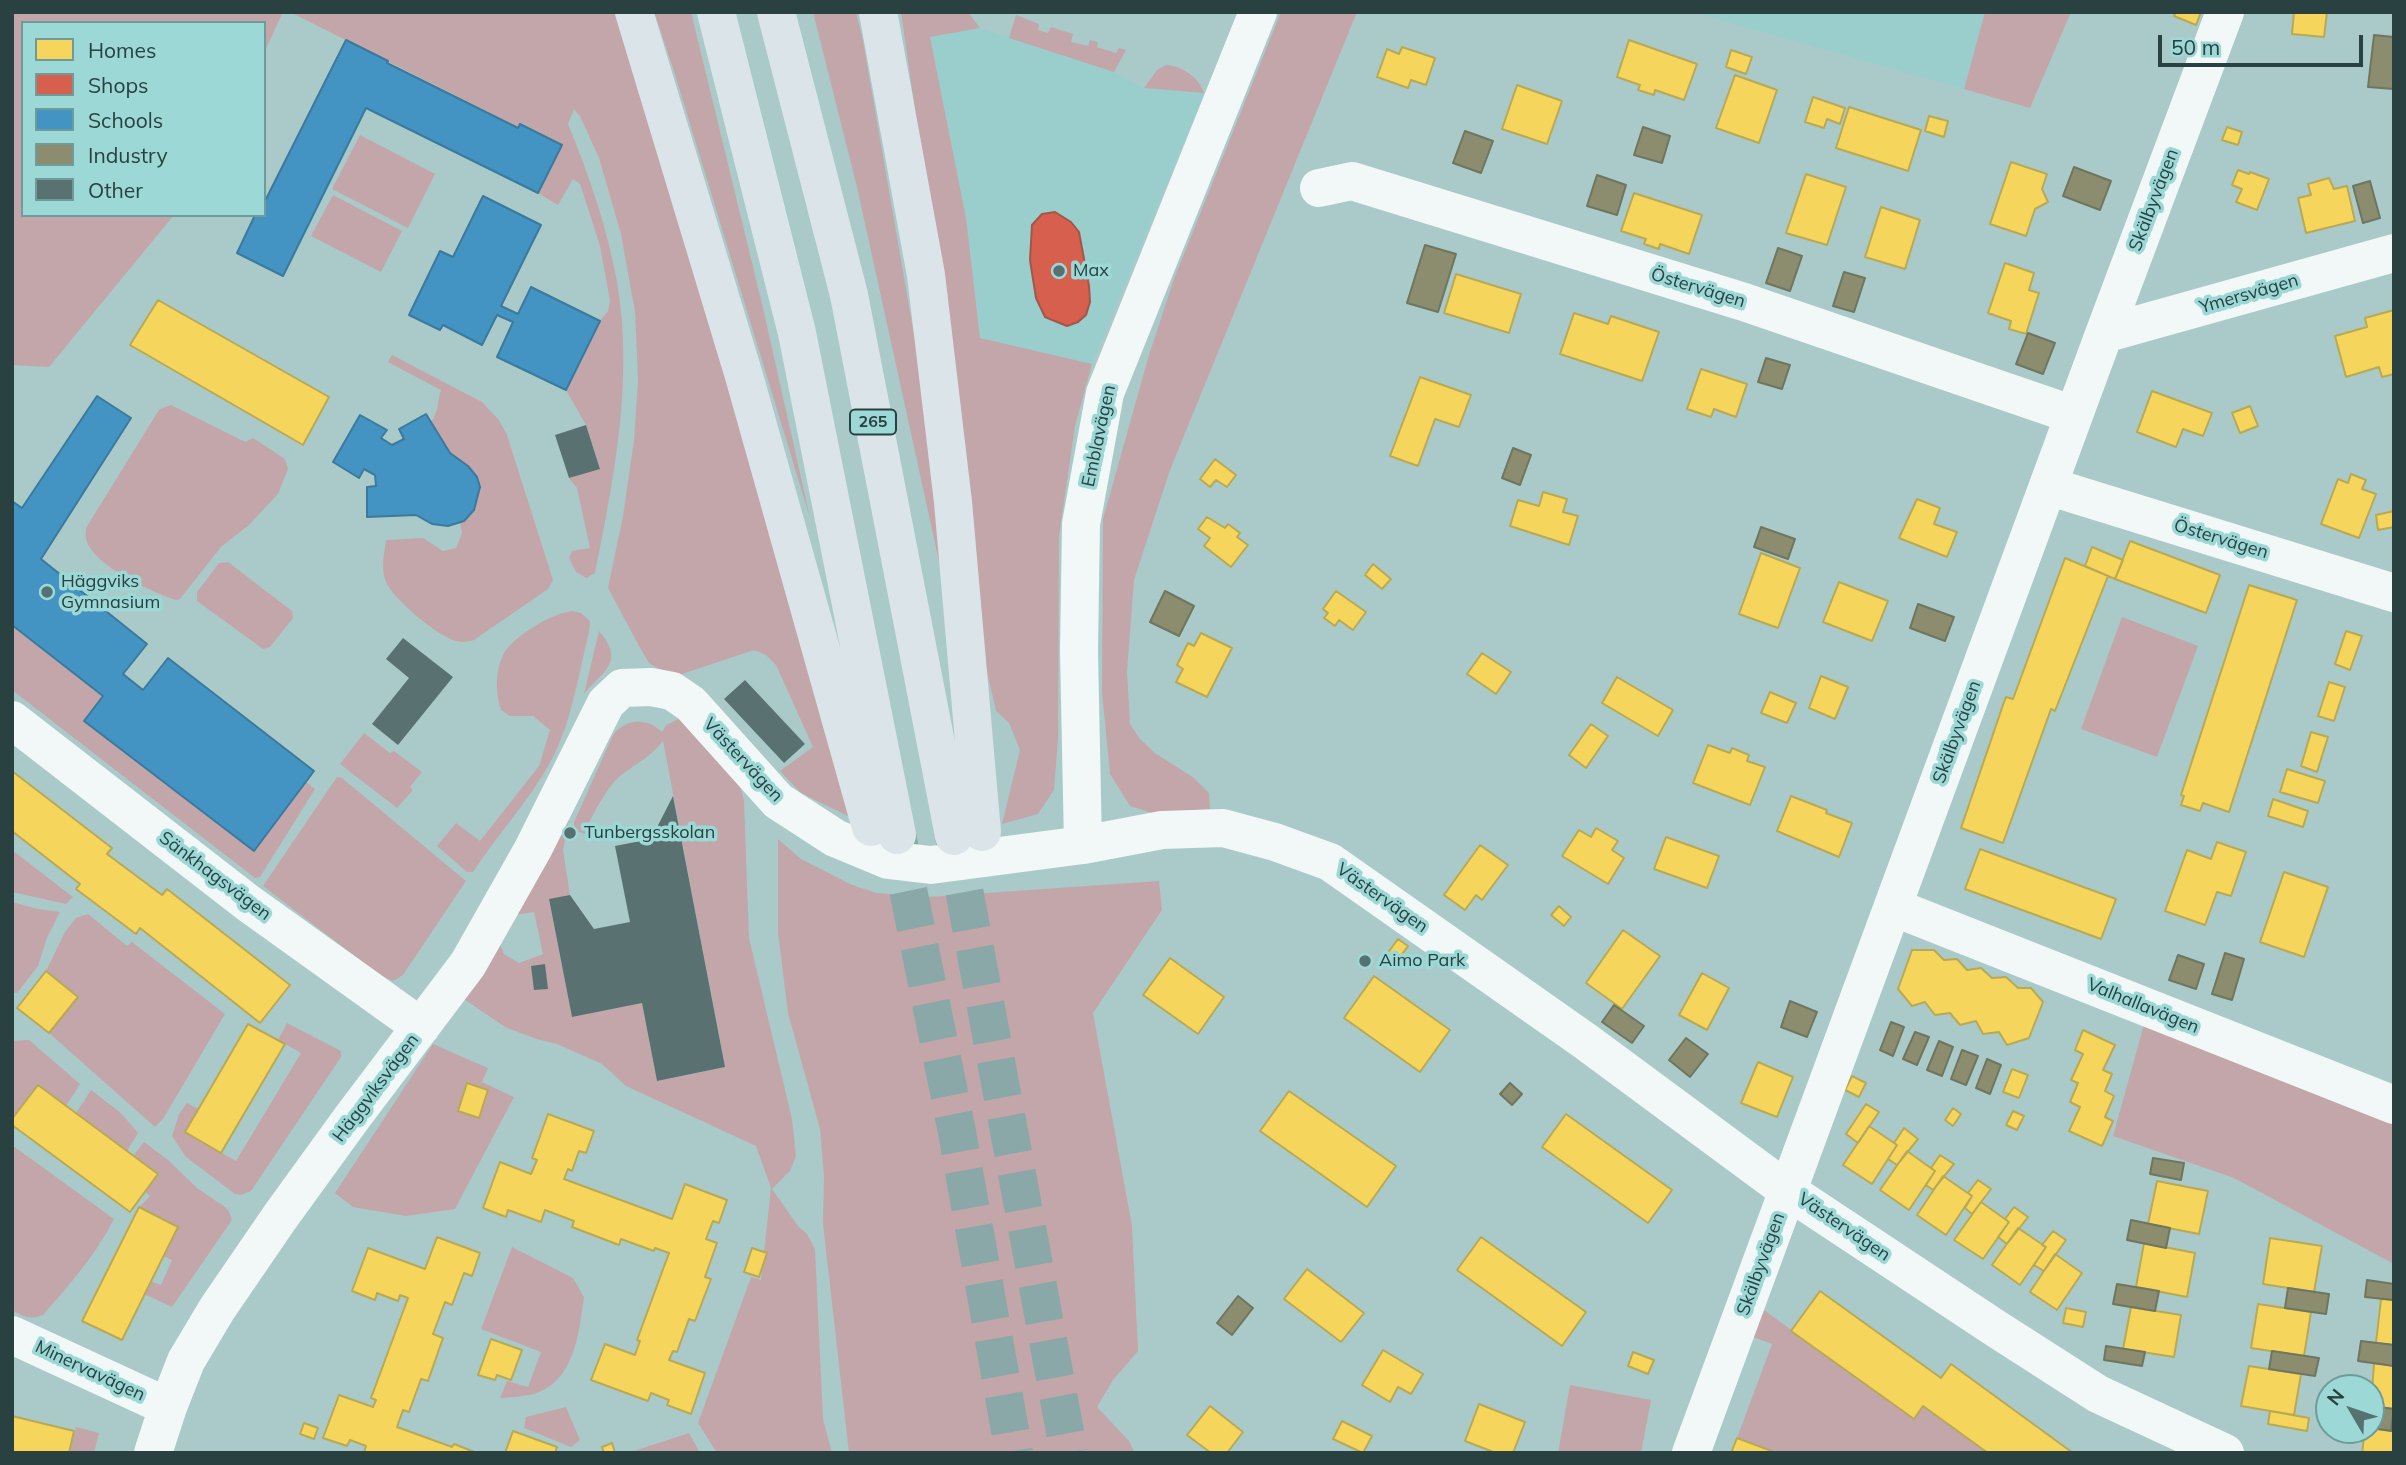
<!DOCTYPE html>
<meta charset="utf-8">
<style>
body{margin:0}
#map{position:relative;width:2406px;height:1465px;overflow:hidden;background:#aacac9;font-family:Mulish,sans-serif}
canvas{display:block}
.frame{position:absolute;inset:0;border:14px solid #294141;pointer-events:none}
.legend{position:absolute;left:21px;top:21px;width:245px;height:196px;box-sizing:border-box;background:#9cd8d6;border:2px solid #6e9c9a;margin:0;padding:9px 12px;list-style:none;font-size:21px;color:#294141}
.legend li{display:flex;align-items:center;gap:14px;height:35px}
.legend b{width:35px;border:2px solid #6e9c9a}
.north{position:absolute;left:2315px;top:1374px;width:70px;height:70px;box-sizing:border-box;background:#9cd8d6;border:2px solid #6e9c9a;border-radius:50%;rotate:309deg;font-size:19px;font-weight:700;line-height:28px;text-align:center;color:#294141}
.north::after{content:'';display:block;margin:auto;width:24px;height:32px;background:#567171;clip-path:polygon(50% 0,100% 100%,50% 72%,0 100%)}
.scale{position:absolute;left:2158px;top:35px;width:205px;height:32px;box-sizing:border-box;border:4px solid #294141;border-top:0;padding-left:9px;font-size:21px;line-height:24px;white-space:nowrap;color:#294141;-webkit-text-stroke:5px #9cd8d6;paint-order:stroke}
</style>
<div id="map">
<canvas width="2406" height="1465"></canvas>
<div class="frame"></div>
<ul class="legend">
<li><b style="height:19px;background:#f6d55c"></b>Homes</li>
<li><b style="height:19px;background:#d6604d"></b>Shops</li>
<li><b style="height:19px;background:#4393c3"></b>Schools</li>
<li><b style="height:19px;background:#8c8c6e"></b>Industry</li>
<li><b style="height:19px;background:#5a7171"></b>Other</li>
</ul>
<div class="north">N</div>
<div class="scale">50 m</div>
</div>
<script>
const c = document.querySelector('canvas').getContext('2d');
c.lineJoin = 'round';
function fillPath(path, color) {
  c.fillStyle = color;
  c.fill(path, 'evenodd');
}
function trace(path, color, width, dash) {
  c.strokeStyle = color;
  c.lineWidth = width;
  c.lineCap = dash ? 'butt' : 'round';
  c.setLineDash(dash || []);
  c.stroke(path);
}
function write(font, color, halo, rows, align = 'center') {
  c.font = font + ' Mulish,sans-serif';
  c.lineWidth = 7;
  c.setLineDash([]);
  c.textBaseline = 'middle';
  c.strokeStyle = halo;
  c.fillStyle = color;
  for (const [text, x, y, turn = 0] of rows) {
    c.save();
    c.translate(x, y);
    c.rotate((+turn || 0) * Math.PI / 180);
    c.textAlign = isNaN(turn) ? turn : align;
    if (halo) c.strokeText(text, 0, 0);
    c.fillText(text, 0, 0);
    c.restore();
  }
}
const built = new Path2D(`
 M1692,12h293l-21,77z
 M980,28l134,44 30,16 60,5 -112,271 -112,-26 -14,-120 -36,-181z`);
const green = new Path2D(`
 M12,12h271l-19,41v-30h-241v192h151l-125,152 -37,-2z
 M290,12h330l234,807 -53,-26 -21,-22 33,-24 -37,-82 -10,-10 -12,-5 -75,25 -22,-7 -8,-5 -10,-17 -31,-58 15,-72 11,-76 4,-60 -3,-68 -14,-78 -22,-76 -19,-42 -6,-7 -6,15c21,51 39,103 49,158 17,97 -3,196 -22,291l-9,5 -10,-6 -7,-14 3,-7 18,-3 -13,-60 -8,-10 31,-10 -14,-43 -20,-35 34,-69 8,-10 2,-10 -10,-55 -20,-62 -7,-5 -15,26 -20,-12 24,-49 -41,-21 -3,4z
 M654,12h37l72,296 47,210 -136,-447z
 M813,12h43l7,29 55,317 26,226 -87,-397z
 M901,12h67l12,16 -50,9 36,181 14,120 112,26 -17,62 -16,110 -1,203 -4,51 -16,24 -36,10 18,-74 -11,-27 -13,-12 -19,-83 -26,-266z
 M1281,12h76l-187,458 -36,110 -7,92 3,52 10,15 15,14 39,25 15,15 1,16 -58,4 -22,-7 -20,-32 -8,-82 1,-173 46,-164 25,-76z
 M1985,12h86l-41,96 -66,-19z
 M1016,15l23,9 -1,6 10,3 3,-6 22,7 -2,8 17,4 2,-6 8,2 -1,5 19,6 3,-5 7,2 -12,22 -105,-34z
 M1166,65c16,1 33,12 38,28l-60,-5 13,-18z
 M360,135l75,39 -27,54 -76,-39z
 M333,195l69,36 -21,41 -70,-36z
 M392,355l90,47 17,18 8,15 46,145 -5,9 -74,51c-7,2 -14,3 -21,0 -19,-7 -57,-39 -66,-56 -7,-13 -3,-30 -1,-44l37,-2 20,13 13,-3 6,-15 -2,-10c10,-6 16,-13 18,-25 6,-31 -16,-29 -30,-48 -6,-8 -11,-18 -17,-28 8,-11 6,-20 10,-32l-53,-28z
 M171,405l74,37 8,-4 32,21 3,10 -10,25 -30,32 -27,21 -41,52 -4,1c-24,-8 -83,-34 -90,-61 -1,-3 0,-7 0,-11l71,-115 3,-4z
 M228,562l64,49 1,7 -23,29 -7,2 -66,-48v-9l22,-29z
 M572,611l9,2 9,8 -1,11c-10,41 -18,92 -38,129 -22,40 -53,73 -78,111h-6l-30,-26 19,-23 24,18 59,-75 11,-36 -17,-14h-23l-9,-6c-6,-18 -6,-37 2,-55 9,-18 49,-42 69,-44z
 M2122,617l76,29 -41,111 -76,-28z
 M12,625l91,71 -19,25 170,130 52,-69 9,7 -55,88 -5,1 -243,-188z
 M599,631c27,31 4,40 -15,63z
 M683,717l52,52 9,31 5,138 43,181 4,37 -6,15 -18,18 26,37 9,8 8,15 8,170 9,34h-115l-19,-30 53,-146 10,3 10,-92 -15,-42 -130,-60 -24,-22 -45,-20 -21,-5 -31,-12 -41,-28 33,-62 7,17 15,9 24,-9 -9,-42 -41,6 79,-114 -9,46 7,45 -21,5 23,117 70,-14 15,78 68,-14 -62,-326c-11,15 -29,24 -43,35 -12,10 -31,43 -35,58l-11,-4v-8l39,-87c12,-16 33,-19 49,-3l4,-7z
 M364,733l26,20 4,-2 28,21 -12,15 3,3 -16,18 -57,-44z
 M337,777l5,1 124,103 -63,94 -10,6 -12,-5 -118,-90z
 M778,839l23,20 51,26 25,8 51,4 231,-16 3,29 -69,103 39,213 6,125 -25,29 -16,27 32,34 6,12h-286l-26,-229 1,-47 -4,-48 -32,-116 -10,-80z
 M12,850l61,47 -7,7 -54,-12z
 M12,902l26,7 22,3 -13,26 -9,28 -21,27 -5,-1z
 M88,914l39,32 5,-4 93,72 -62,105 -8,8 -106,-94 29,-36 -32,-26 19,-39 11,-14z
 M2145,1021l249,97v146l-160,-86 -121,-42z
 M287,1023l54,28v6l-90,134 -10,4 -6,-1 -49,-37 -14,-21 7,-22 8,-11 12,6 -14,23 51,29 65,-108 -23,-13z
 M29,1040l51,44 -14,22 -28,-21 -23,31 -3,-2v-73z
 M433,1044l55,24 -6,14 32,15 -59,112 -49,7 -53,-9 -18,-14z
 M91,1090l30,23 17,20 -11,18 -51,-38z
 M144,1142l24,18 29,28 28,19 4,4 3,9 -60,87 -28,-13 7,-13 10,4 11,-25 -9,-4 15,-29 -39,-20 11,-11 -5,-4 13,-18 -25,-18z
 M12,1145l102,74c-18,36 -45,66 -71,96 -13,5 -19,2 -31,-5z
 M512,1247l61,31 11,19c-5,33 -8,80 -45,95 -12,5 -27,5 -39,6l7,-17 21,6 13,-35 -60,-23z
 M1764,1310l149,109 10,-13 65,47h-211l-40,-15 35,-94 -19,-7z
 M1570,1385l81,15 -10,53h-83z
 M566,1407l14,33 -9,7 -47,-19 2,-11z
 M76,1427l23,6 -5,20h-25z
 M689,1433l11,20h-72z`);
const homes = new Path2D(`
 M2176,12h25l-5,13 -22,-9z
 M2294,12h33l-3,25 -32,-3z
 M1629,40l68,24 -13,36 -29,-10 -1,5 -16,-5 2,-5 -23,-8z
 M1402,47l33,11 -9,27 -15,-5 -3,8 -31,-11 10,-28 12,5z
 M1731,50l21,7 -6,17 -20,-7z
 M1735,75l42,15 -18,53 -43,-15z
 M1517,85l45,16 -15,43 -45,-15z
 M1813,97l32,11 -5,16 -13,-5 -3,9 -19,-6z
 M1849,107l72,23 -13,41 -72,-23z
 M1929,116l19,5 -4,16 -19,-6z
 M2227,127l15,5 -4,13 -16,-5z
 M2011,162l36,12 -5,15 6,13 -13,7 -9,27 -36,-12z
 M2238,170l11,4 1,-2 19,7 -12,31 -21,-8 6,-13 -10,-4z
 M1806,174l40,13 -19,58 -41,-12z
 M2329,178l5,11 13,-3 8,35 -49,12 -8,-35 13,-3 -3,-11z
 M1634,193l68,22 -13,39 -29,-10 -1,5 -15,-5 2,-5 -25,-8z
 M1881,207l39,13 -15,49 -40,-12z
 M2005,263l29,10 -5,17 10,3 -13,41 -17,-5 2,-8 -23,-8z
 M1456,274l65,20 -12,39 -65,-20z
 M158,300l171,97 -26,48 -173,-100z
 M2394,310v64l-12,3 -3,-10 -33,10 -11,-41 32,-9 -2,-9z
 M1574,313l34,11 3,-8 48,16 -17,49 -82,-27z
 M1701,369l46,15 -11,33 -22,-8 -3,8 -24,-8z
 M1420,377l51,18 -12,32 -24,-8 -17,47 -28,-10z
 M2152,391l60,22 -9,23 -20,-7 -7,18 -39,-15z
 M2250,406l8,20 -18,7 -8,-20z
 M1215,459l21,16 -9,12 -11,-7 -6,7 -10,-8z
 M2351,474l15,6 -4,9 14,5 -17,44 -38,-14 17,-45 10,4z
 M1543,492l24,7 -4,13 15,4 -9,29 -59,-19 8,-26 21,6z
 M1917,499l23,9 -6,16 23,8 -10,25 -48,-19z
 M2394,511v16l-16,3 -2,-15z
 M1207,517l18,11 3,-4 12,9 -3,4 11,8 -17,22 -27,-21 6,-8 -12,-9z
 M2130,541l90,34 -14,38 -91,-34z
 M2092,547l31,13 -8,19 -30,-13z
 M1761,553l39,15 -22,60 -39,-14z
 M2065,558l43,18 -53,135 -4,-2 -48,134 -42,-15 42,-123 3,-8 7,2z
 M1373,564l18,15 -9,10 -17,-14z
 M1839,582l49,19 -16,40 -49,-19z
 M2249,585l48,15 -68,212 -26,-9 -3,8 -19,-6 3,-9 -3,-1z
 M1336,591l30,21 -13,18 -14,-10 -4,6 -11,-8 4,-5 -5,-4z
 M2346,631l16,5 -12,34 -15,-6z
 M1201,633l31,15 -25,49 -31,-15 7,-13 -6,-4 11,-22 6,3z
 M1482,653l29,19 -15,22 -29,-20z
 M1821,676l27,11 -13,32 -26,-11z
 M1617,677l56,33 -15,26 -56,-33z
 M2329,682l16,5 -11,34 -16,-5z
 M1770,692l26,11 -9,20 -26,-10z
 M1591,724l17,12 -22,32 -17,-13z
 M2311,732l17,5 -11,35 -16,-6z
 M1708,745l22,8 2,-5 17,7 -2,6 18,6 -15,38 -57,-22z
 M2287,769l38,12 -7,22 -38,-11z
 M12,771l100,77 -5,6 55,41 5,-6 123,96 -30,38 -120,-95 -4,6 -60,-45 4,-5 -68,-53z
 M1791,796l36,14 -1,3 26,10 -13,34 -62,-26z
 M2273,799l35,12 -5,16 -35,-11z
 M1596,828l22,13 -6,9 12,8 -16,26 -46,-28 17,-26 12,7z
 M1666,837l53,19 -12,32 -53,-19z
 M2217,842l29,10 -15,44 -14,-4 -12,33 -40,-14 22,-61 24,9z
 M1480,845l28,20 -26,35 -6,-5 -11,15 -21,-15z
 M1980,849l136,50 -15,40 -136,-50z
 M2284,872l44,15 -24,70 -44,-15z
 M1559,906l12,11 -7,9 -13,-11z
 M1623,930l37,26 -38,53 -36,-26z
 M1398,939l10,7 -11,15 -10,-7z
 M1912,950h22l10,10 13,-1 10,11 14,-2 11,10 14,-1 12,11h13l12,14 -14,36 -22,7 -8,-13 -16,2 -7,-13 -16,4 -10,-12 -15,2 -10,-13 -13,4 -14,-17z
 M1170,958l54,39 -26,37 -55,-39z
 M46,971l32,26 -29,36 -32,-25z
 M1702,973l27,15 -22,42 -28,-15z
 M1374,976l76,54 -30,42 -76,-54z
 M248,1024l37,20 -64,109 -36,-21z
 M2083,1030l32,15 -12,25 9,4 -7,17 9,5 -9,21 8,4 -11,25 -33,-15 11,-24 -10,-5 8,-19 -7,-3 12,-26 -8,-4z
 M1758,1062l35,15 -16,40 -36,-14z
 M2012,1069l16,6 -9,23 -16,-6z
 M1852,1076l14,7 -7,14 -14,-7z
 M467,1083l21,7 -9,28 -21,-7z
 M38,1085l120,89 -28,38 -118,-87v-6z
 M1289,1091l107,75 -29,41 -107,-76z
 M1866,1104l13,8 -21,31 -12,-9z
 M1953,1108l8,6 -8,12 -8,-6z
 M2013,1111l11,5 -7,14 -11,-5z
 M548,1114l46,17 -8,22 -7,-2 -7,20 -4,-2 -4,10 108,40 13,-35 42,16 -8,23 -6,-2 -7,18 11,4 -12,34 6,2 -16,42 -6,-2 -12,33 -4,-1 -4,9 36,13 -14,41 -24,-9 2,-5 -18,-7 -3,8 -57,-21 14,-36 30,11 5,-14 -3,-1 32,-87 -14,-5 -1,3 -33,-12 -2,6 -47,-18 2,-6 -29,-11 -4,12 -33,-12 -2,7 -23,-9 17,-46 31,12 6,-14 -5,-2z
 M1566,1114l106,76 -24,33 -106,-76z
 M1869,1126l28,19 -25,39 -29,-19z
 M1904,1128l14,11 -21,26 -9,-6 9,-14 -3,-2z
 M1907,1151l28,20 -26,39 -29,-20z
 M1940,1155l14,9 -21,26 -7,-5 9,-14 -4,-3z
 M1943,1176l29,20 -26,39 -29,-20z
 M1978,1180l13,9 -19,25 -7,-6 7,-12 -4,-3z
 M2157,1181l51,10 -9,43 -51,-10z
 M1981,1202l28,20 -26,37 -29,-19z
 M139,1207l39,20 -56,113 -40,-19z
 M2014,1207l14,10 -21,27 -9,-7 11,-15 -4,-3z
 M2018,1228l28,19 -26,38 -28,-20z
 M2053,1231l13,9 -22,31 -10,-6 12,-18 -4,-2z
 M437,1237l43,16 -8,23 -8,-3 -12,32 -7,-3 -12,32 10,4 -15,43 -7,-2 -12,33 -6,-2 -6,17 55,20 2,-3 23,9h-113l2,-7 -16,-6 -3,6 -24,-8 16,-43 34,12 3,-7 -5,-2 37,-100 -8,-3 -2,6 -21,-8 -2,7 -23,-9 16,-43 57,21z
 M1481,1237l105,75 -24,34 -105,-76z
 M2270,1238l52,8 -8,46 -51,-8z
 M2144,1243l51,10 -8,44 -51,-10z
 M752,1248l15,5 -8,24 -15,-5z
 M2055,1254l27,19 -25,37 -27,-18z
 M1307,1269l57,44 -23,29 -57,-43z
 M1820,1291l121,87 10,-14 122,89h-85l-65,-47 -9,13 -123,-88z
 M2381,1299l13,1v45l-18,-2z
 M2258,1304l53,8 -7,44 -53,-8z
 M2131,1307l50,8 -7,42 -51,-8z
 M2066,1308l20,4 -3,15 -20,-4z
 M491,1339l31,11 -11,30 -14,-5 -2,5 -17,-5z
 M1383,1350l40,24 -12,20 -13,-7 -8,15 -28,-17z
 M1633,1352l21,8 -6,14 -20,-8z
 M2374,1363l20,3v43l-23,-3z
 M2249,1366l52,8 -7,41 -53,-9z
 M1479,1404l46,18 -12,31h-17l-31,-12z
 M1210,1406l33,26 -16,21h-16l-24,-18z
 M2270,1411l39,7 -2,13 -39,-7z
 M12,1416l62,15 -5,22h-57z
 M1342,1421l30,15 -9,17 -30,-14z
 M304,1423l14,5 -4,11 -14,-5z
 M2371,1428l23,3v22h-32l3,-23z
 M513,1431l44,16 -2,6h-50z
 M1737,1438l40,15h-46z
 M612,1443l3,10h-11l-2,-6z`);
const shops = new Path2D(`
 M1055,212l16,10 8,10 10,54 1,16 -4,13 -8,7 -11,4 -22,-9 -9,-19 -6,-38 2,-35 10,-11z`);
const schools = new Path2D(`
 M346,40l42,21 -1,2 131,65 2,-4 42,21 -24,48 -172,-85 -83,168 -46,-23 18,-38h9v-12z
 M483,196l58,29 -40,81 17,8 13,-27 69,34 -34,69 -69,-33 16,-35 -16,-7 -15,30 -39,-20 -3,5 -31,-15 31,-64 13,6z
 M97,396l34,22 -90,141 106,85 -24,30 20,16 25,-32 146,113 -60,80 -170,-130 19,-25 -91,-71v-124l10,7z
 M426,414l24,39 18,13 9,11 3,10 -6,23 -10,11 -16,5 -16,-2 -16,-9 -49,2v-30l9,-1 -1,-11 -11,-6 -5,9 -26,-16 27,-47 27,15 -6,8 11,7 12,-6 -5,-10z`);
const industry = new Path2D(`
 M2374,35l20,2v52l-26,-2z
 M1643,127l27,9 -8,27 -28,-8z
 M1465,131l28,10 -12,32 -28,-10z
 M2074,167l37,14 -11,29 -37,-14z
 M1597,175l29,10 -9,30 -30,-9z
 M2370,181l10,37 -17,5 -10,-37z
 M1425,245l31,9 -18,58 -31,-9z
 M1778,248l24,8 -12,35 -24,-8z
 M1844,272l21,6 -11,34 -21,-6z
 M2028,333l27,10 -12,31 -27,-10z
 M1766,358l24,7 -8,24 -24,-7z
 M1513,448l18,7 -11,30 -18,-7z
 M1761,527l34,12 -7,20 -34,-12z
 M1165,591l29,15 -15,30 -29,-14z
 M1918,604l36,13 -9,24 -35,-13z
 M2225,953l19,6 -12,41 -20,-6z
 M2178,955l26,9 -8,25 -27,-9z
 M1790,1001l27,11 -10,25 -26,-10z
 M1614,1005l30,21 -12,17 -30,-21z
 M1891,1022l13,5 -11,29 -13,-6z
 M1915,1032l14,5 -12,28 -14,-6z
 M1686,1038l22,16 -18,23 -21,-17z
 M1939,1041l14,6 -11,29 -15,-6z
 M1962,1050l16,6 -12,29 -15,-6z
 M1987,1059l14,6 -11,29 -14,-6z
 M1510,1083l12,11 -10,11 -12,-11z
 M2153,1158l31,5 -3,17 -31,-6z
 M2131,1220l39,8 -4,20 -39,-8z
 M2367,1280l27,4v16l-29,-3z
 M2117,1284l42,7 -4,20 -42,-7z
 M2288,1288l41,6 -3,20 -41,-6z
 M1238,1296l15,12 -21,27 -15,-12z
 M2361,1341l33,4v21l-36,-5z
 M2106,1346l39,6 -3,14 -38,-6z
 M2272,1351l47,7 -4,18 -46,-7z
 M2371,1406l23,3 -3,22 -20,-3z`);
const building = new Path2D(`
 M586,425l14,44 -31,9 -14,-43z
 M403,638l50,39 -55,68 -26,-21 37,-46 -23,-19z
 M745,680l60,64 -21,19 -60,-64z
 M673,796l52,271 -68,14 -15,-78 -70,14 -23,-118 21,-4 24,34 36,-7 -15,-76 36,-7z
 M545,964l3,25 -14,1 -3,-24z`);
const highwayTunnel = new Path2D(`
 M897,835l60,297 57,321
 M954,836l115,617`);
const minor = new Path2D(`
 M1319,188l33,-7 392,121 330,113
 M2104,334l290,-81
 M2048,486l346,107
 M12,720l236,183 173,124
 M1083,845l-4,-194 2,-127 24,-131 153,-381
 M1893,907l501,198
 M12,1335l156,72
 M153,1453l15,-46 18,-46 31,-52 63,-92 71,-98 117,-155 65,-115 73,-146 16,-15 29,-1 21,4 19,13 87,97 57,37 53,22 43,5 152,-20 79,-15 61,-2 52,14 55,20 255,179 203,150 207,137 103,66 127,59
 M1691,1453l413,-1119 121,-322`);
const highway = new Path2D(`
 M634,12l110,364 127,451
 M716,12l81,321 100,502
 M776,12l73,283 105,541
 M878,12l48,263 27,227 29,330`);
const markers = [
 [1059,271,7,"#567171"],
 [47,592,7,"#567171"],
 [570,833,7,"#567171"],
 [1365,961,7,"#567171"]
];
const shields = [
 [873,422,46]
];
const shieldNames = [
 ["265",873,422]
];
const streetNames = [
 ["Skälbyvägen",2154,200,-69],
 ["Östervägen",1698,288,17],
 ["Ymersvägen",2249,294,-16],
 ["Emblavägen",1099,436,-78],
 ["Östervägen",2221,539,17],
 ["Skälbyvägen",1957,732,-70],
 ["Västervägen",743,760,47],
 ["Sänkhagsvägen",215,876,37],
 ["Västervägen",1382,898,35],
 ["Valhallavägen",2143,1006,22],
 ["Häggviksvägen",376,1088,-53],
 ["Västervägen",1844,1227,34],
 ["Skälbyvägen",1761,1264,-70],
 ["Minervavägen",90,1371,25]
];
const poiNames = [
 ["Max",1073,271],
 ["Häggviks",61,582],
 ["Gymnasium",61,603],
 ["Tunbergsskolan",584,833],
 ["Aimo Park",1379,961]
];
fillPath(built, '#99cecd');
fillPath(green, '#c3a6a9');
fillPath(homes, '#f6d55c');
trace(homes, '#b8a954', 2);
fillPath(shops, '#d6604d');
trace(shops, '#a25749', 2);
fillPath(schools, '#4393c3');
trace(schools, '#3b7a9c', 2);
fillPath(industry, '#8c8c6e');
trace(industry, '#6e7660', 2);
fillPath(building, '#5a7171');
trace(highwayTunnel, '#8aa8a7', 38, [38, 19]);
trace(minor, '#f2f7f7', 38);
trace(highway, '#dbe4e9', 38);
for (const [x, y, r, color] of markers) {
  const dot = new Path2D();
  dot.arc(x, y, r, 0, 2 * Math.PI);
  c.fillStyle = color;
  c.fill(dot);
  trace(dot, '#9cd8d6', 2.5);
}
for (const [x, y, w] of shields) {
  const box = new Path2D();
  box.roundRect(x - w / 2, y - 12.5, w, 25, 5);
  c.fillStyle = '#9cd8d6';
  c.fill(box);
  trace(box, '#294141', 2);
}
write('bold 16px', '#294141', null, shieldNames);
write('18px', '#294141', '#9cd8d6', streetNames);
write('18px', '#294141', '#9cd8d6', poiNames, 'left');
</script>
